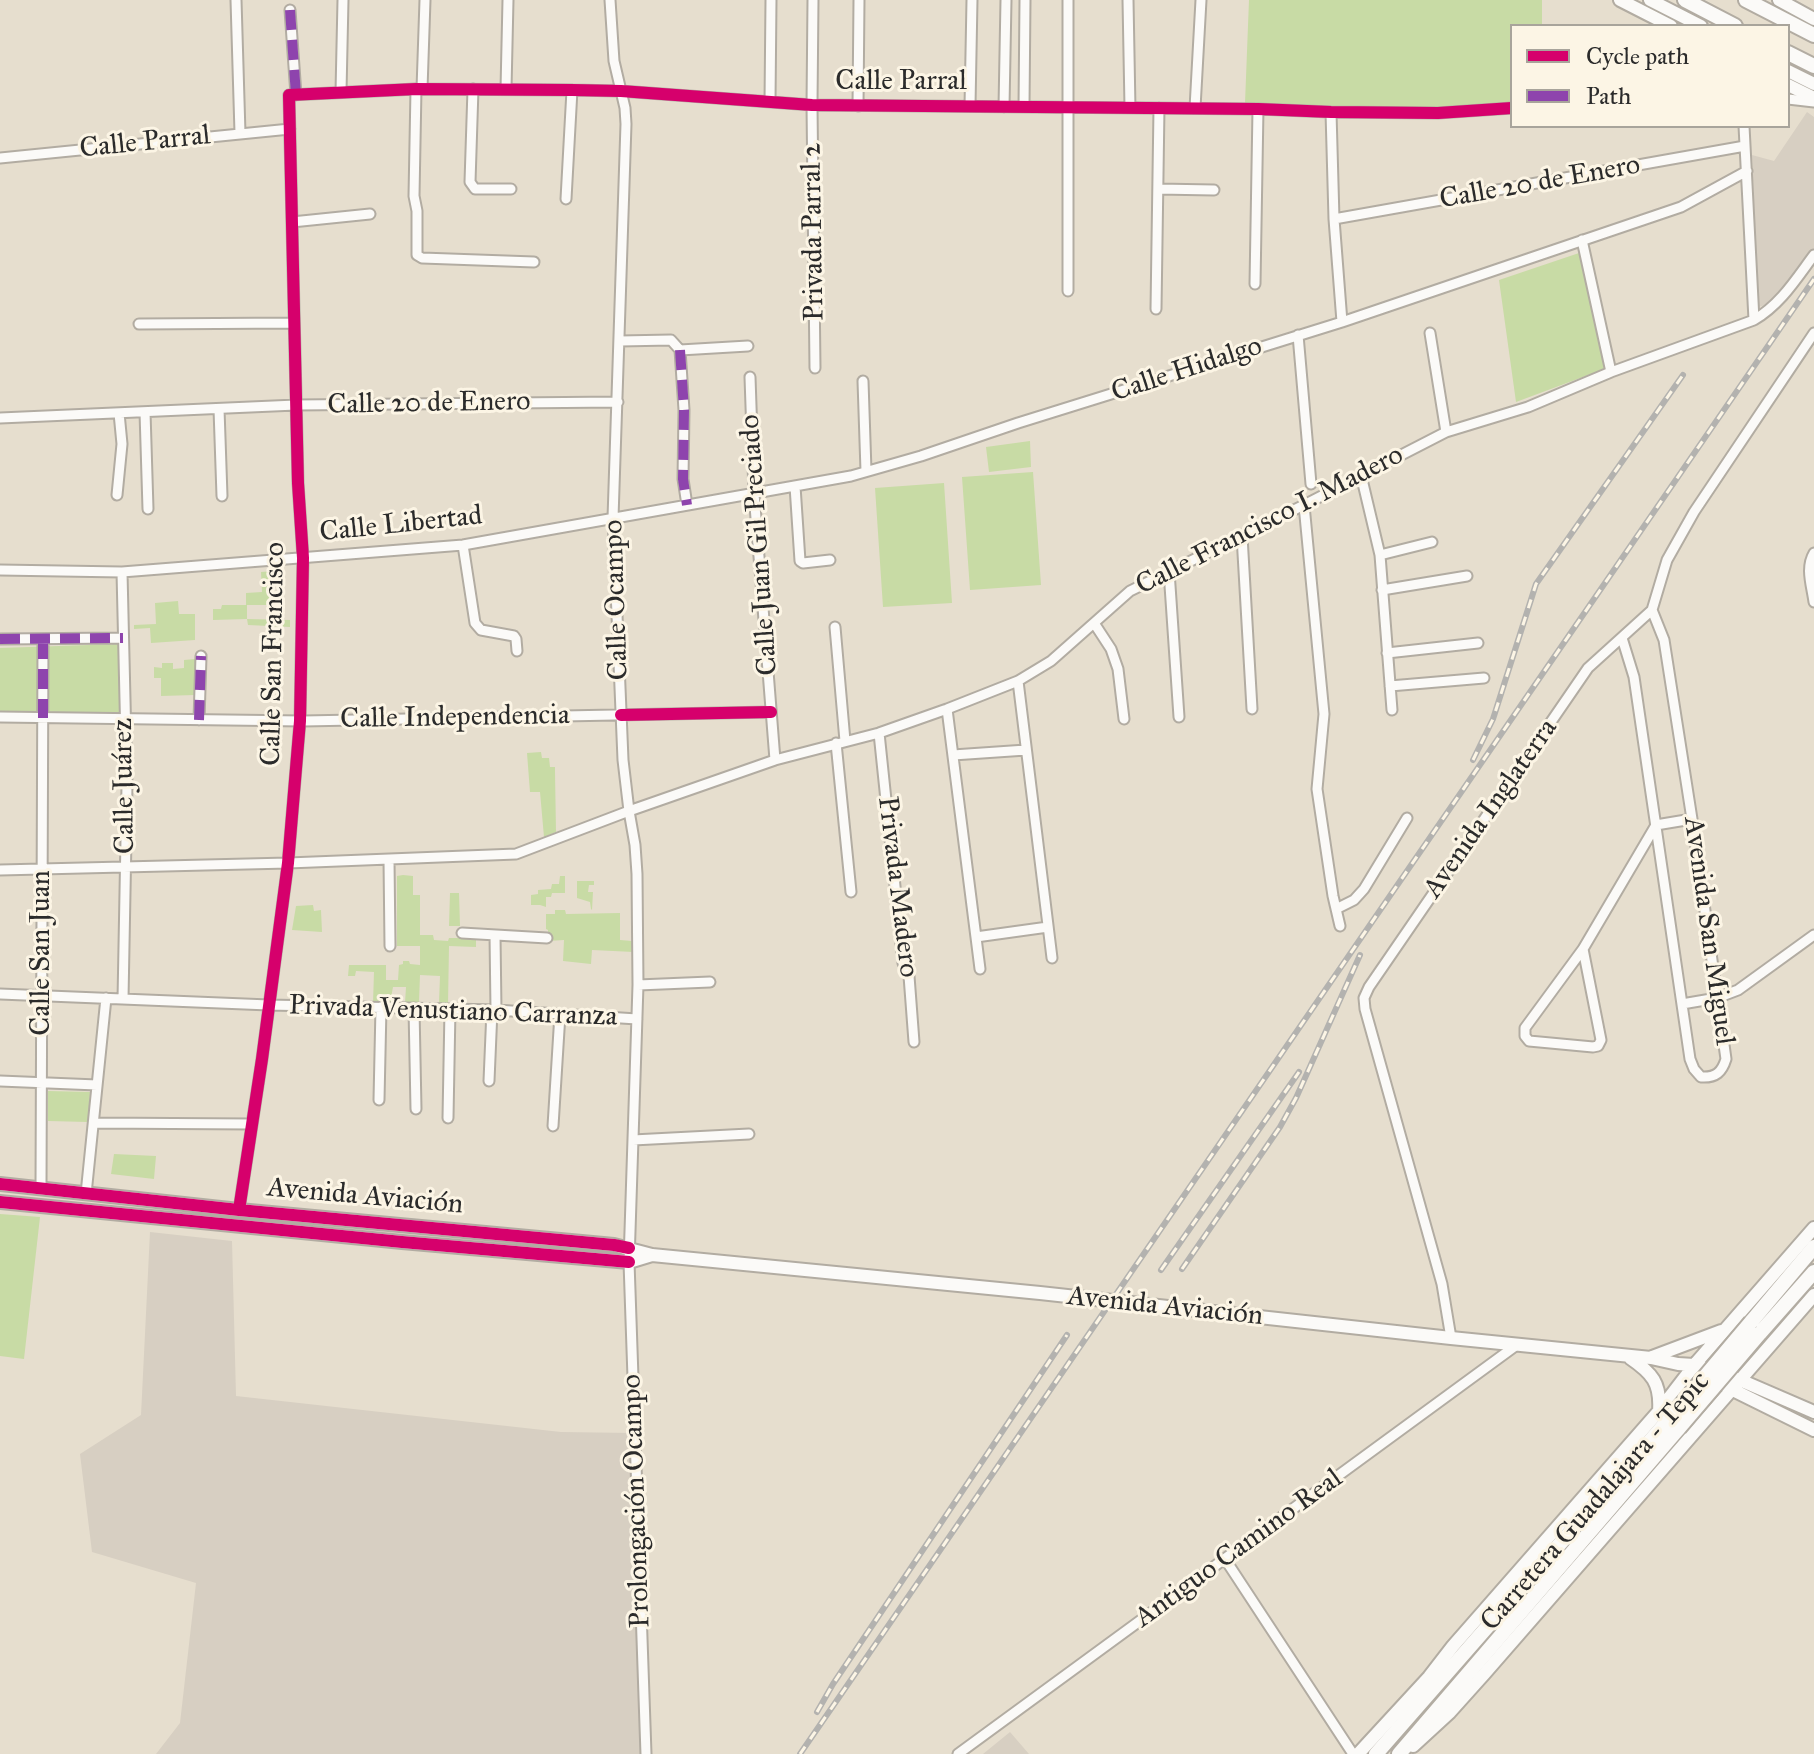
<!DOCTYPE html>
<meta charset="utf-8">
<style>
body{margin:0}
#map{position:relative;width:1814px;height:1754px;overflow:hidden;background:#e6dece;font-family:"IM FELL Great Primer",serif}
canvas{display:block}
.legend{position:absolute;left:1510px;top:24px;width:280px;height:104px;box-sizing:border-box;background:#fcf5e5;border:2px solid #a8a49b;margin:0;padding:10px 14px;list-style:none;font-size:24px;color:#2b2b2b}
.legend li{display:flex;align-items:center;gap:16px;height:40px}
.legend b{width:40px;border:2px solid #a8a49b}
</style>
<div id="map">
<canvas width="1814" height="1754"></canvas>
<ul class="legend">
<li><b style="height:10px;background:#d6006c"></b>Cycle path</li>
<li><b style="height:10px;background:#8e44ad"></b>Path</li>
</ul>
</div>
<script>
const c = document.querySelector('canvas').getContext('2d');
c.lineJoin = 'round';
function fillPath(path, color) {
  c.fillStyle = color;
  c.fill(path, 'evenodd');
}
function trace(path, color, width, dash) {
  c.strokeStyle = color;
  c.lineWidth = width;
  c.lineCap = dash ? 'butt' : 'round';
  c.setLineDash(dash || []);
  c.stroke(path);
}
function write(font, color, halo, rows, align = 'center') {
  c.font = font + ' "IM FELL Great Primer",serif';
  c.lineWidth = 6;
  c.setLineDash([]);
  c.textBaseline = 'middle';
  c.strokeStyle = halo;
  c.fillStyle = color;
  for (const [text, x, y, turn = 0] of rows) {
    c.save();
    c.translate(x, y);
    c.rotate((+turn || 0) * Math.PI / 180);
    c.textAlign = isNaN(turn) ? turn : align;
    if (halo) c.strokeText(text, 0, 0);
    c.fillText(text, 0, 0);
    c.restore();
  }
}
const industrial = new Path2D(`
 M1807,112l7,5v131l-40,55 -16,4 -6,-152 22,6z
 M150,1232l82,9 4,155 325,36 72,1 12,321h-489l24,-31 16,-140 -104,-31 -12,-98 61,-39z
 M1010,1732l19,22h-46z`);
const green = new Path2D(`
 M1249,0h293v26h-30v78l-76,6 -191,-7z
 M1582,252l25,116 -91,34 -17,-122z
 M1030,441l1,26 -42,5 -3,-25z
 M1033,472l8,113 -71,5 -8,-113z
 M944,483l8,120 -69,4 -8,-119z
 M274,571v34h-27v14l43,1v7l-42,-2 -1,-6 -34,1v-11h8l1,-4h24v-12l16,-1 -1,-20z
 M178,601l1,13h16v26l-44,3 -1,-15 -16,1v-4l22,-1 -1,-21z
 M118,644l3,72 -121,-3v-65z
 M195,659v36l-34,1v-18h-7v-11l8,1v-5h11v6l11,-1v-8z
 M541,752l1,6h7l1,9h5v5l1,60 -12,5 -4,-45h-10l-3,-39z
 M403,875l10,1v19h7v40h13l1,5 14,1 1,-3h27v9l-27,-1 -1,58 -9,-1 1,-27 -20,-1 -1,27 -14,1 1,-16h-13l-2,11 5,1 1,3 -24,1 1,-31 -18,-1 -1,5h-7l1,-11h37v15h12l1,-15 4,-1v-3h6l1,3 10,1v-19h-23v-70z
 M560,876h5v17h-13l-1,4h-5v10l-6,-2h-9v-10l7,-1v-4l13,-1 1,-5h7z
 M577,881h17v4h-5l-1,7h5l-1,18 -1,-1 -1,-7 -13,-4z
 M450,893h9l1,33h-11z
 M313,905l1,6 7,-1 1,22 -30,-2 4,-24z
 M555,910h10l1,4 54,-1v27l12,1 2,11 -42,-2 -1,14 -28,-3 1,-21 -16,1v-11l-2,-1v-15h9z
 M48,1091l42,1 -2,30 -40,-1z
 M114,1154l42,2 -2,23 -43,-5z
 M0,1214l40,3 -16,142 -24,-3z`);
const minor = new Path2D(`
 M236,0l4,133
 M610,0l4,61 11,47 1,16 -13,394 10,242 6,51 6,34 2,29 1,111 -9,277 17,492
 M813,0l-1,105 3,263
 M1128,0l2,108
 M290,10l6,85
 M416,89l-2,107 3,15v44l5,3 112,4
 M422,89l3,-89
 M473,89l-3,93 5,7h36
 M506,89l2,-89
 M341,92l2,-92
 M1788,99l26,3
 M770,102l1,-102
 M858,106l1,-106
 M970,106l2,-106
 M1004,107l2,-107
 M1024,107l1,-107
 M1195,108l6,-108
 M1331,112l3,107 8,103
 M1744,126l10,194
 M0,158l290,-29
 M1158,189l56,1
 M566,199l6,-109
 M1334,219l411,-73
 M292,222l78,-8
 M1582,240l29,132
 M1255,284l3,-175
 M1068,291v-291
 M1156,309l3,-201
 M139,324l155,-1
 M1430,333l16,99
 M1298,335l13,149
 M620,341l51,-1 9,10 68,-4
 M680,350l4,60 -1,69 4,26
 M750,377l4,116 21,267
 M863,381l3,90
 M219,409l3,87
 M145,412l3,97
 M0,418l296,-13 322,-3
 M1361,475l19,80 12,155
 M795,486l5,75 3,2 27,-3
 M117,495l5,-51 -3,-31
 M1304,505l20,209 -7,75 16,107 7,30
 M1242,536l10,173
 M463,545l12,78 6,7 33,6 2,3 1,12
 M1814,553c-9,15 -2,33 0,49
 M1380,555l52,-13
 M0,570l122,2 341,-27 388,-69 70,-20 97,-33 324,-101 339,-115 66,-36
 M1169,571l10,146
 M122,572l5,213 -4,214
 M1382,590l85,-14
 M1094,623l17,26 7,20 6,50
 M835,627l10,114
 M1622,638l12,39 56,382 4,10 7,8c15,1 21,-5 25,-18l-34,-240 -28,-179 -12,-30
 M0,639l123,-1
 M1387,653l91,-10
 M1018,681l34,277
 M1390,686l94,-8
 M947,709l33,260
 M0,717l303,4 468,-9
 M199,720l2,-64
 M879,733l24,230 6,13 5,66
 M836,743l15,149
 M953,755l73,-5
 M389,860l1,86
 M0,870l288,-7 228,-9 113,-43 146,-51 104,-27 68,-24 71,-28 33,-20 79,-70 174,-86 142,-73 82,-25 83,-35 143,-52c27,-16 42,-41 60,-65
 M1336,909l18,-9 10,-11 43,-71
 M462,933l85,5
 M495,935l1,75
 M976,937l72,-10
 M1583,949l18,91 -3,6 -5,1 -64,-6 -4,-5v-8l58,-79 73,-124 36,-6
 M638,985l72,-3
 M0,994l269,11 227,5 141,9
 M1682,1004l35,-6 21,-8 76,-55
 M414,1008l2,101
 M0,1081l97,4
 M489,1081l3,-71
 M379,1100l2,-93
 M448,1118l2,-109
 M94,1123l158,1
 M553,1126l7,-112
 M633,1140l116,-6
 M41,1189l2,-550
 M86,1194l20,-196
 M239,1210l23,-151 26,-196 12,-142 3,-163 -5,-75 -9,-388 127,-6 156,1 49,1 191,14 446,4 73,3 107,1 74,-5
 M1451,1338l-9,-54 -77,-275 -1,-11 5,-11 219,-319 64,-58 15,-50 27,-48 120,-179
 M1225,1559l128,195
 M958,1754l560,-410`);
const major = new Path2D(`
 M1620,0l51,26
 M1650,0l51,26
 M1779,0l35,19
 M1788,71l26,13
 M1788,85l26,13
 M0,1184l239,26 375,35 38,10 388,38 411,45 200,20 27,6 16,1 46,15 74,32
 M0,1202l402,40 227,20 23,-7
 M1652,1357l69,-26
 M1630,1358c22,15 31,25 29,53
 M1727,1387l87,43
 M1413,1746l37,-34 35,-39 329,-378
 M1358,1754l71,-77 24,-31 206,-235 37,-48 118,-135`);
const highway = new Path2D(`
 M1685,0l50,26
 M1746,0l68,35
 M1788,53l26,13
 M1751,1322l63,-75
 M1760,1333l54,-61
 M1376,1754l294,-336
 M1399,1754l280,-326`);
const rail = new Path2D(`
 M1473,760l20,-41 43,-135 147,-209
 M1182,1269l98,-142 16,-29 64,-143
 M1161,1270l138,-198
 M817,1712l16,-28 234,-349
 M800,1754l1014,-1475`);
const highwayBridge = new Path2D(`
 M1670,1418l81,-96
 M1679,1428l81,-95`);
const quiet = new Path2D(`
 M290,10l6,85
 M680,350l4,60 -1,69 4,26
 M0,639l123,-1
 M43,639v79
 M199,720l2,-64`);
const cycleway = new Path2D(`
 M621,715l150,-3
 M0,1184l239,26 375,35 15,3
 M0,1202l402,40 227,20
 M239,1210l23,-151 26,-196 12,-142 3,-163 -5,-75 -9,-388 127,-6 156,1 49,1 191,14 446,4 73,3 107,1 74,-5`);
const streetNames = [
 ["Calle Parral",901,82],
 ["Calle Parral",145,143,-6],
 ["Calle 20 de Enero",1540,183,-10],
 ["Privada Parral 2",814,232,-91],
 ["Calle Hidalgo",1187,370,-18],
 ["Calle 20 de Enero",429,404,-1],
 ["Calle Francisco I. Madero",1270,521,-27],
 ["Calle Libertad",401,525,-6],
 ["Calle Juan Gil Preciado",760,545,-94],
 ["Calle Ocampo",617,600,-92],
 ["Calle San Francisco",274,654,-89],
 ["Calle Independencia",455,718,-1],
 ["Calle Juárez",125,786,-91],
 ["Avenida Inglaterra",1491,809,-55],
 ["Privada Madero",897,887,83],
 ["Avenida San Miguel",1708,931,82],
 ["Calle San Juan",42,953,-90],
 ["Privada Venustiano Carranza",453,1012,2],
 ["Avenida Aviación",365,1197,5],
 ["Avenida Aviación",1165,1307,6],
 ["Prolongación Ocampo",637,1501,-92],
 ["Carretera Guadalajara - Tepic",1596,1502,-49],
 ["Antiguo Camino Real",1239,1549,-36]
];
fillPath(industrial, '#d7cfc2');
fillPath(green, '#c8dba5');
trace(minor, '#b2aca2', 13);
trace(major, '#b2aca2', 16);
trace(highway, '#b2aca2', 18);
trace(minor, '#fbfaf8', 9);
trace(major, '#fbfaf8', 12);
trace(highway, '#fbfaf8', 14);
trace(rail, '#b3b2af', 6);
trace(rail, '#fcf5e5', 3, [9]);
trace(highwayBridge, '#b2aca2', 18, []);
trace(highwayBridge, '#fbfaf8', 14);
trace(quiet, '#8e44ad', 10, [20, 10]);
trace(cycleway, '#d6006c', 12);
write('28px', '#2b2b2b', '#fcf5e5', streetNames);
</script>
